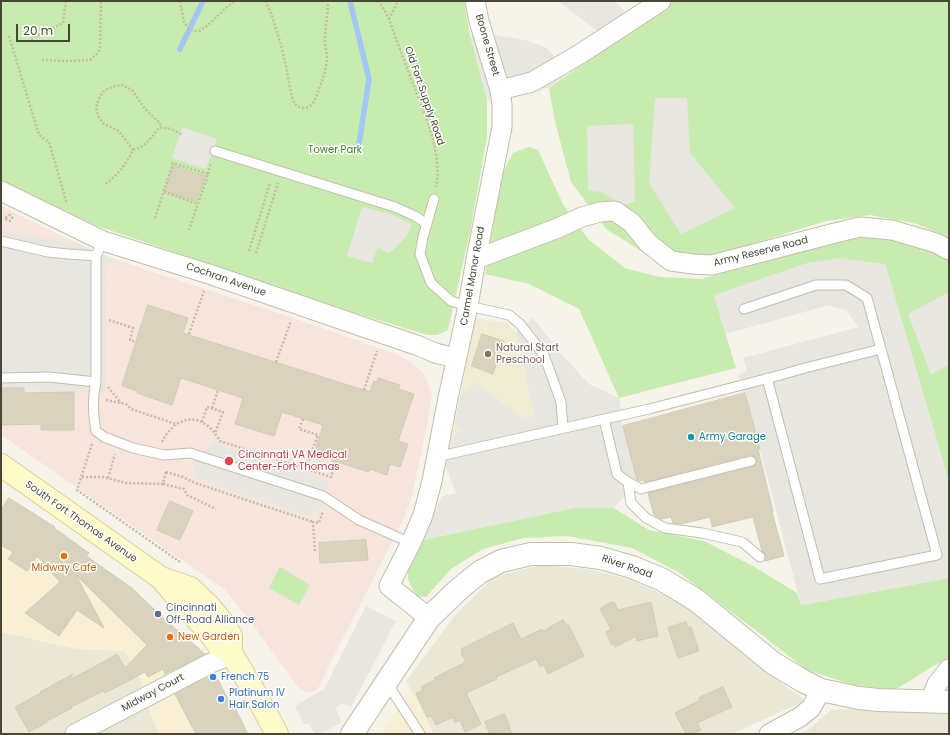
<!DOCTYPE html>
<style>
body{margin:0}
#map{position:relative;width:950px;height:735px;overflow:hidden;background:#f6f4ea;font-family:Poppins,sans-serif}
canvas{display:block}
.frame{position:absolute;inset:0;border:2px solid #4a4637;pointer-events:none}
.scale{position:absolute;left:16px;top:24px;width:54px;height:18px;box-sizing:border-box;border:2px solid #4a4637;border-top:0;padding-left:5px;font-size:12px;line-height:14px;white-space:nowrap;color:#4a4637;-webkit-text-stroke:3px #fff;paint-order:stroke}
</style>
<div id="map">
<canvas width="950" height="735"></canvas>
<div class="frame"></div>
<div class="scale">20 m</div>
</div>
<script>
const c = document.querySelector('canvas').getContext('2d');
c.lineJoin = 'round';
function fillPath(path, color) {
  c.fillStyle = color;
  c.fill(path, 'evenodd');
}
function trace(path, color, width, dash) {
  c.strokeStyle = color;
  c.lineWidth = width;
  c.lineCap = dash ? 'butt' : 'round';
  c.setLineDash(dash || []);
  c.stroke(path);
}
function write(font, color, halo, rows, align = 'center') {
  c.font = font + ' Poppins,sans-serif';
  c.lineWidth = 3;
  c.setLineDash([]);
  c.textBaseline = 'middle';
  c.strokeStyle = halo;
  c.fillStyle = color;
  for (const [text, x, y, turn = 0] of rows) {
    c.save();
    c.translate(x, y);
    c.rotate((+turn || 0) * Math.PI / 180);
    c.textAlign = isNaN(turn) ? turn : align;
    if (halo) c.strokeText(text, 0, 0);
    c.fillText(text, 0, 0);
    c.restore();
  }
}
const residential = new Path2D(`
 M540,565l48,4 44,11 57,27 101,83 13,8 -2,5 -70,31h-297l-28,-53 50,-67 38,-37z
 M1,632l76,17 48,2 21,40v12l13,31h-158z
 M844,709l105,4v21h-150l8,-3 24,-21z`);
const commercial = new Path2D(`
 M1,491l8,7 46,29 34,26 7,10 39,27 5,6 24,23 37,32 5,8 -60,32 -21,-40 -48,-2 -76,-17z
 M213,670l16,31 6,7 13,26h-89l-13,-31z
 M411,689l23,45h-54z`);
const education = new Path2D(`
 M476,318l31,5 9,9 25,112 -95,23 14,-71z`);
const medical = new Path2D(`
 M1,206l54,27 59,26 185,61 97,34 16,9 11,10 4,8 5,15 -7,39 -14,65 -9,22 -72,142 -11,23 -5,4 -6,1 -6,-2 -5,-4 -41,-57 -32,-40 -223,-154z`);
const green = new Path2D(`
 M1,1h463l6,35 17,63v38l-17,95 -22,98 -11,5h-10l-78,-24 -252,-85 -96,-46z
 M674,1h275v237l-32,-14 -47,-9 -44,6 -103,32 -44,6 -38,-8 -35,-22 -35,-47 -16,-60 -6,-34z
 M528,147l10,3 25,54 25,35 37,29 34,9 43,2 84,-26 73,-16 33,1 57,18v226l-64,-218 -171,31 22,73 -117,30 -40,-89 -50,-25 -44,-10 17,-101 11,-20z
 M574,508h40l35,22 55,11 49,25 44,27 4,12 148,-27v81l-16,7 -38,24 -42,-5 -46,-15 -44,-34 -85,-64 -46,-24 -65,-12 -43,2 -41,11 -32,20 -25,28 -10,-1 -8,-17v-12l14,-27z
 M280,567l30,18 -11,20 -30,-17z`);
const parking = new Path2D(`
 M558,1h56l11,10 -25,22z
 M493,35l32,5 20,7 10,10 8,21 -14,10 -62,11 -17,-63z
 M655,98h32l3,55 45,55 -54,26 -32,-51z
 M633,124l2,78 -13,3 -20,-13 -14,-2 -1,-64z
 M182,127l35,12 -11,30 -34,-11z
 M362,207l28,7 22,10 -6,13 -15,15 -4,1 -9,-6 -6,16 -25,-7z
 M1,230l81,15 32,14 -9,6 1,127 -65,1 -4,-3 -13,-2h-23z
 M838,258l47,6 64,218v96l-148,27 -56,-212 -7,-18 9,-4 -4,-13 115,-31 -11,-16 -18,-6 -103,29 -12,-39 93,-32z
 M949,292v72l-18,11 -23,-61z
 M533,318l30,38 26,28 30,14 4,28 15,55 -24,27h-41l-151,32 20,-44 14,-3 -10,-26 5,-27 10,-11 -7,-4 6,-29 15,-13 49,36h6l4,-5 -18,-82z
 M214,440l8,5 107,35 -7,27 -15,9 -114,-38 1,-14z
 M366,606l30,15 -45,86 -7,-3h-4l-3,2 -1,4 6,12 -22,12h-5l-6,-10h-5l-9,-18 29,-17z`);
const stream = new Path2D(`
 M350,1l19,78 -10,65
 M180,49l23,-48`);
const building = new Path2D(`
 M174,166l31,10 -9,25 -31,-10z
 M148,305l40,13 -5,15 187,59 4,-11 3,1 1,-4 22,7 -2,4 16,5 -16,47 10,3 -8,23 -10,-3 -3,11 -17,-6 -1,3 -55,-17 9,-30 -41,-13 -8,24 -39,-12 8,-26 -62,-20 -9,27 -35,-12v-2l-15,-5z
 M482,334l22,7 -11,33 -21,-8z
 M1,388h23v5l50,-1v38h-33v-6l-40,1z
 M745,393l15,56h-2l15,62 -1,1 12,44 -19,5 1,-6 -4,-4 -9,-34 -41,10 -2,-10 -29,7 -8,-1 -2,-6 -10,2 -7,-4 -6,-22 104,-26 3,-2 2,-3v-3l-2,-2 -5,-2 -105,27 -1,-2 -5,1 -2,-1 -14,-54z
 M9,498l46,29 -1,1 35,25 -3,3 46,32 32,31 41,35 -40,20 -2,-5 -15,8 -3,-5 -40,21 -2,-2 -32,16 1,1 -25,13v1l-18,10 -14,-25 26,-14 -1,-1 33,-18 -4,6 27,-14 21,-12 8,14 22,-23 -71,-70 28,53 -27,-18 -18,26 -34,-23 35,-31 -23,-26 -10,15 -19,-12 5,-7 -12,-7v-35z
 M170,501l23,10 -13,29 -23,-10z
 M366,540l2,20 -48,3 -1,-20z
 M612,602h2l4,8 33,-8 7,34 -21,5 -1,-5 -21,11 -1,-3 -2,1 -6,-13 5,-3 -11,-20z
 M563,620l3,5 2,-1 16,32 -36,18 -4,-9 -4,2 -4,-8 -40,18 1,2 -31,14 15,31 -16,8 -5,-12 -5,3 -2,-6 -17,8 -5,-9 -4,1 -11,-24 7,-3 -2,-3 14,-7 -1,-2 32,-16 -5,-9h2l-2,-4 52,-26 8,16 21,-10 1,2z
 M686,622l2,5h3l8,24 -21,7 -10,-30z
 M215,674l18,35 2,-1 13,26h-52l-21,-40z
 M723,687l9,20 -35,16 4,7 -8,4h-7l-11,-21 25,-13 -1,-2z
 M505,714l7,20h-22l-5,-12z`);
const path = new Path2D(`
 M180,1l4,21 5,7 6,2h4l9,-6 20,-19 7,-5
 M265,1c5,8 8,17 10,25 5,15 9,30 12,45 2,11 3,23 8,33 2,2 4,4 8,4 11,0 13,-11 16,-19 4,-10 7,-19 8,-30 0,-8 -3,-16 -2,-24 1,-12 3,-23 3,-34
 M378,1l4,5 7,13c8,22 16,45 25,67 11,30 29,69 22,101
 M389,19l9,-18
 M9,36l30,99 10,7 18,62
 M31,39l32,-16 3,-22
 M42,60l25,1 23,-1 8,-7 2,-5 1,-47
 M133,150l-14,-19 -15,-7 -6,-8 -2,-9 4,-11 5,-6 10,-4 8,-1 9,5 13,19 15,14 1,5
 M208,174l3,-11
 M106,184l14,-13 9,-13 4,-8c13,-3 18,-13 26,-22 8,-1 16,2 23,7
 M164,192l34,12
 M6 218a3 3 0 1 1 6 0a3 3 0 1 1-6 0Z
 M155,218l18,-55 35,11 -19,56
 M249,251l21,-68
 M256,253l22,-70
 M109,320l24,8 -3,12 6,2
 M189,334l15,-43
 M276,362l15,-41
 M108,387l13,16
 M364,390l13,-39
 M106,400l20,4 5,5 45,15c3,-1 7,-3 10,-4 16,-3 26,8 34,21l111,36 5,-15
 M212,408l6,-18
 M303,419l-4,10 19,6 -12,33
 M202,422l5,-15 16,5 -8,21
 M162,442l5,-9 9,-9
 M92,444l-15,46 103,72
 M166,472l17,5 12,6 118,39
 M82,477h21l23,6 37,1 3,-12
 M108,478l7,-24
 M163,484l21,5 3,6 29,14
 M315,551l-2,-29 6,1 4,-12`);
const service = new Path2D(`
 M215,151l180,56 20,9 12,8
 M434,199l-11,38 -3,17 11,29 20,18 17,5 41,9 11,9 24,31 17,47 2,26
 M1,241l47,11 20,2 28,2
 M103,241l-7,15v126c-4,18 -3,31 0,49l8,6 29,11 31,7 26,-2 133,43 36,24 52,23
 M744,309l72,-24h30l21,13 14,51
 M1,378l48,-1 47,5
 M604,419l13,55 11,8 13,7 110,-28
 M436,457l213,-48 128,-33 28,-8 76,-19 56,206 -117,24 -53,-201
 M628,482l3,21 15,15 19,10 37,5 40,9 18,15
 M387,683l33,51`);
const minor = new Path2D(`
 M500,90l32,-8 48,-28 81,-53
 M1,191l102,50 109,34 160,55 47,16 16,7 21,5
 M476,259l82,-31 24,-11 18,-5 15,-1 17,12 16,20 23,18 22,3 19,1 123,-32 25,-6 32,3 44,13 13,7
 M429,618l-40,-32 22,-43 12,-28 9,-34 16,-83 20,-92 8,-47 26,-132v-22l-2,-15 -21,-69 -4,-20
 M930,701l7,-17 12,-15
 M75,734l136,-71 12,-5 8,-5
 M769,734l31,-17 11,-9 10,-18`);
const tertiary = new Path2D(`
 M352,734l77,-116 30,-29 21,-17 21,-11 30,-7h40l30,4 31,9 29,12 35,21 77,63 30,18 18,9 38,8 19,2 71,2`);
const secondary = new Path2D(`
 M1,465l160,113 20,24 27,29 11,15 12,7 24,40 22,41
 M161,578l29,10 19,18 15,18 7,12v17`);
const markers = [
 [488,354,4,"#8d6e63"],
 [691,437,4,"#0f9aa8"],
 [229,461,5,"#e0444e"],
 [64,556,4,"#e8710a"],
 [158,614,4,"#5c6f8a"],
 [170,637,4,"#e8710a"],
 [213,677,4,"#3f7fe0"],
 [221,699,4,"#3f7fe0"]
];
const streetNames = [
 ["Boone Street",487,45,74],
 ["Old Fort Supply Road",424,96,71],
 ["Army Reserve Road",761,252,-14],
 ["Carmel Manor Road",473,276,-80],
 ["Cochran Avenue",226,280,19],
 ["South Fort Thomas Avenue",81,522,35],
 ["River Road",627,567,19],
 ["Midway Court",153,693,-28]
];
const parkNames = [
 ["Tower Park",335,150]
];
const educationNames = [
 ["Natural Start",496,348],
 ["Preschool",496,360]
];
const cultureNames = [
 ["Army Garage",699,437]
];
const healthNames = [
 ["Cincinnati VA Medical",238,455],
 ["Center-Fort Thomas",238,467]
];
const foodNames = [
 ["Midway Cafe",64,568],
 ["New Garden",178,637,"left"]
];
const serviceNames = [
 ["Cincinnati",166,608],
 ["Off-Road Alliance",166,620]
];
const shopNames = [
 ["French 75",221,677],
 ["Platinum IV",229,693],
 ["Hair Salon",229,705]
];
fillPath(residential, '#eae7d7');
fillPath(commercial, '#f8efd4');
fillPath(education, '#efecd3');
fillPath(medical, '#f6e4dd');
fillPath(green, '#c8ecb0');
fillPath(parking, '#e7e6e1');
trace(stream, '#a3c7f5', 5.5);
fillPath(building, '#d8d2be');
trace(building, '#d3cbb1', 1);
trace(service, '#c2beab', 11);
trace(minor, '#c2beab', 21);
trace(tertiary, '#c2beab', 24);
trace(secondary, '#d8d197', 24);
trace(path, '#c5bd9c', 2.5, [2, 2]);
trace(service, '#fff', 9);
trace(minor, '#fff', 19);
trace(tertiary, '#fff', 22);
trace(secondary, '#fffaca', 22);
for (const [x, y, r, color] of markers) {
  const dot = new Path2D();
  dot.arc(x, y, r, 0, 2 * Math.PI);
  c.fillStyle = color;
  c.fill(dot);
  trace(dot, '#fff', 1.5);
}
write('10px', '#4a4637', '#fff', streetNames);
write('10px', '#3a8126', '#fff', parkNames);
write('10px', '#785e54', '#fff', educationNames, 'left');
write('10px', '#0d838f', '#fff', cultureNames, 'left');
write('10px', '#be3a42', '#fff', healthNames, 'left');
write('10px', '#c56008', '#fff', foodNames);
write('10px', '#4e5e75', '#fff', serviceNames, 'left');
write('10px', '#366cbe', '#fff', shopNames, 'left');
</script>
